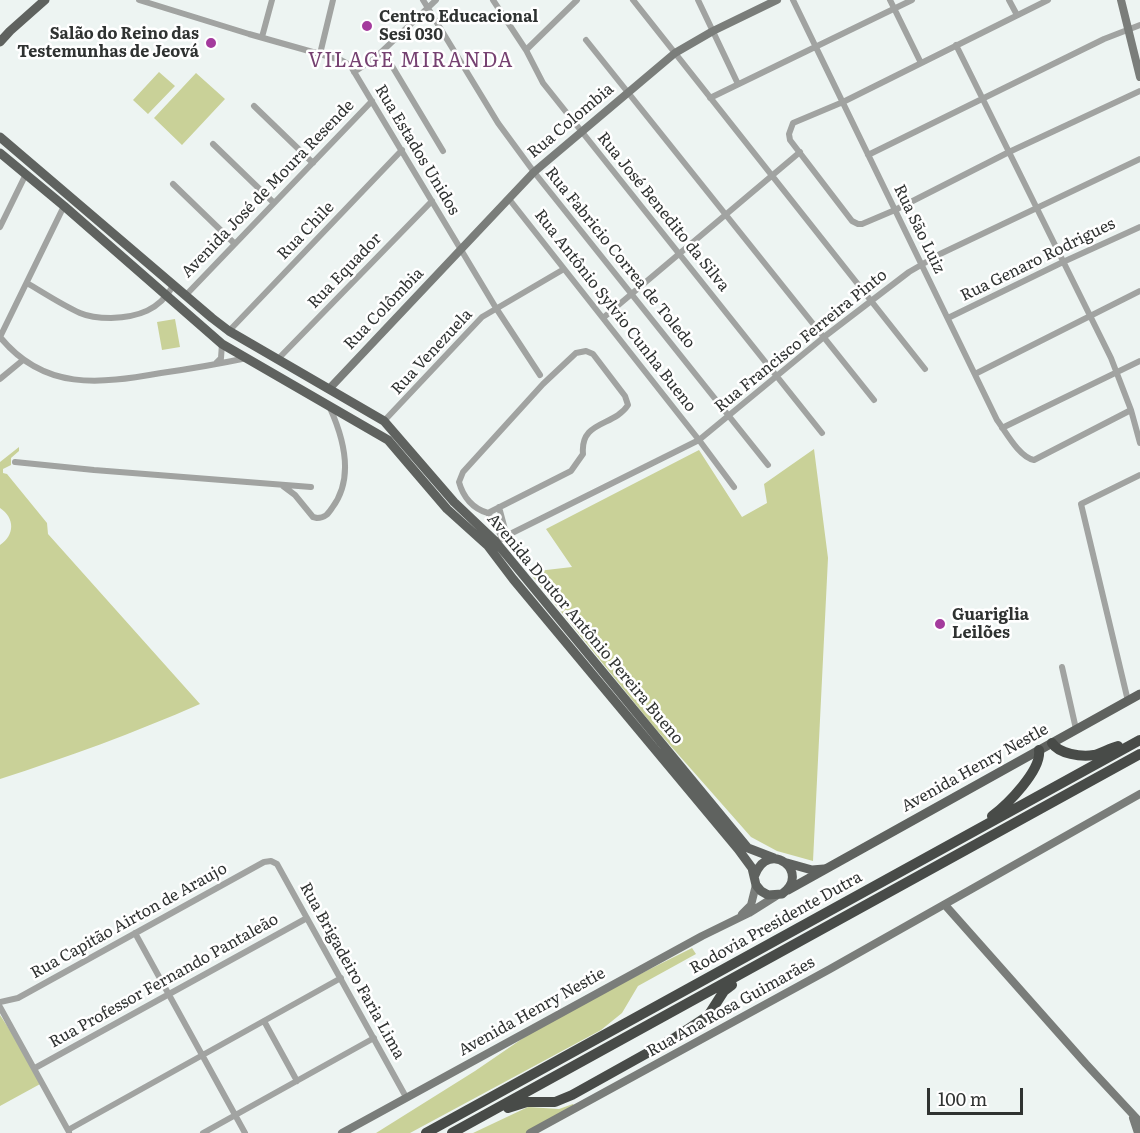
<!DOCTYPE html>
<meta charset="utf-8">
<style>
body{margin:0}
#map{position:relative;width:1140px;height:1133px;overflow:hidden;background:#edf4f2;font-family:Literata,serif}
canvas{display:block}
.scale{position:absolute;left:927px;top:1088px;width:96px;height:27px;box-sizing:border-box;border:3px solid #2f3231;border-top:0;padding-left:8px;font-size:18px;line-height:21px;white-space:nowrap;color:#2f3231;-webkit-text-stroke:4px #fff;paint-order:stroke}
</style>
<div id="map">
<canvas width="1140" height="1133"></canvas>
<div class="scale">100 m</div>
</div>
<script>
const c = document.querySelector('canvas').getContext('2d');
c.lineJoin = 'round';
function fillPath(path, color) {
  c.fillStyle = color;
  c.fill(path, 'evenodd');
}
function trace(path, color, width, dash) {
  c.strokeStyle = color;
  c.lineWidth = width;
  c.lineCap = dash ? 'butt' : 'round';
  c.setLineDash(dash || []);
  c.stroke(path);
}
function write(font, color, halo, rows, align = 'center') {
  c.font = font + ' Literata,serif';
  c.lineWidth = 5;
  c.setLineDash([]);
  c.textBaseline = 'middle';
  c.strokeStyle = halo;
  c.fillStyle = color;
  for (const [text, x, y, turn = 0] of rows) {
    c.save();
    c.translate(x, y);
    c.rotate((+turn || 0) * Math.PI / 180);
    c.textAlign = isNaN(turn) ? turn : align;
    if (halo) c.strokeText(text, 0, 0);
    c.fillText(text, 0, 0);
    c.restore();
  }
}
const green = new Path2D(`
 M159,72l16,14 -27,28 -15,-14z
 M196,73l29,26 -43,46 -28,-27z
 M175,319l5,28 -18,3 -5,-28z
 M19,447v4l-8,7v7l-8,4v4l4,1 40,49 1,11 152,170c-66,29 -132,53 -200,75v-234c15,-10 15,-27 0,-37v-46z
 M814,449l14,109 -15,303 -36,-10 -26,-14 -97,-110 -125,-155 43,-5 -26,-38 153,-79 43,67 25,-14 -3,-19z
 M692,948l4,6 -58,32 -16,27 -21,17 -191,103h-34l99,-62 79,-54z
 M0,1015l35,53 7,15 -42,23z
 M573,1104l1,2 -48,27h-53l55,-26 31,2z`);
const street = new Path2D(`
 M139,0l110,34 92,26 9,5 146,243 44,67
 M423,0l75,123 36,49 234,293
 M493,0l33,50 17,33 279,350
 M633,0l292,369
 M698,0l40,84
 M793,0l204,420c9,12 22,37 37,40l97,-50
 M890,0l31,63
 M1009,0l8,15
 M1048,0l-205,102 -50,21 -4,11 1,6 62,81 6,3h4l33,-14 114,-58 131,-61
 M262,37l10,-37
 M586,40l288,360
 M956,45l155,313 20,52 9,33
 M526,50l51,-50
 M383,51l60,100
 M320,54l13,-54
 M354,72l20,-13 62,-59
 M710,98l202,-98
 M254,106l59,57
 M213,144l61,59
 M868,155l236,-116 36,-14
 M173,184l62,60
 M509,199l190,241 35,47
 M0,227l26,-53
 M27,283c17,10 35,22 53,30 9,4 21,5 31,5 28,-1 48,-8 62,-32
 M185,296l187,-195
 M603,318l197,-166
 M948,318l115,-56 77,-35
 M229,331l173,-181
 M0,337c44,54 99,47 161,36 29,-4 57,-9 86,-15
 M0,337l64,-131
 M586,351l7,3 32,42 3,9c-14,22 -48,15 -45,49l-12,17 -83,42c-15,-4 -25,-16 -29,-31l4,-10 80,-88 33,-31z
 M278,359l154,-158
 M215,364l6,-6 1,-14
 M975,374l165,-83
 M0,379l23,-19
 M384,421l98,-104 82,-48
 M1002,428l138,-67
 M15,462l79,8 217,17
 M283,486l12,9 18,22 4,1c8,0 11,-4 15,-10 22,-29 12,-69 -2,-100
 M499,507l8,30
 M488,513l15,26
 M494,542l205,-102 125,-103 85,-65 31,-18 200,-95
 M1062,667l14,62
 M1128,701l-47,-197 59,-29
 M135,933l110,200
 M0,1002l18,-4 246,-136 7,-1 6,3 129,233
 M0,1007l69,125
 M264,1021l33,60
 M35,1068l272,-150
 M68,1130l273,-152
 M203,1133l171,-95`);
const secondary = new Path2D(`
 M1121,0l19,77
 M329,389l205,-217 141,-119 38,-22 64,-31
 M945,905l141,159 54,58
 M742,914l9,-9 5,-20
 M1133,1118l5,15
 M342,1133l360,-197 47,-23 27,-17
 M530,1133l300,-164 310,-175`);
const primary = new Path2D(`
 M0,42l10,-11 35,-31
 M0,137l212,181 17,13 155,90 70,81 41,39 253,307 26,10
 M0,153l64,53 158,138 166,96 59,69 41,37 25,33 225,270 14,19 4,17 5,6 7,4 14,-1c30,-21 -13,-56 -27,-19
 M787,863l25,7 12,-1
 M788,890l352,-196`);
const highway = new Path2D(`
 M1052,743c7,11 29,14 42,12 8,-2 16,-7 24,-9
 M992,816c15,-11 50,-46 47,-66
 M508,1108l19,-6h28l17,-7 104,-58 32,-21 16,-25 8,-6
 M426,1133l714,-393
 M452,1133l688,-379`);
const markers = [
 [367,26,6,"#a43b9d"],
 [211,43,6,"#a43b9d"],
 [940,624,6,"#a43b9d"]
];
const poiNames = [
 ["Centro Educacional",379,17],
 ["Sesi 030",379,35],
 ["Salão do Reino das",199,34,"right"],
 ["Testemunhas de Jeová",199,52,"right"],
 ["Guariglia",952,615],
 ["Leilões",952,633]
];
const streetNames = [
 ["Rua Colombia",571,121,-40],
 ["Rua Estados Unidos",417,150,59],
 ["Avenida José de Moura Resende",268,189,-46],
 ["Rua José Benedito da Silva",663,212,51],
 ["Rua São Luiz",919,229,64],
 ["Rua Chile",306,231,-46],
 ["Rua Fabricio Correa de Toledo",620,258,51],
 ["Rua Genaro Rodrigues",1038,260,-26],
 ["Rua Equador",345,271,-46],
 ["Rua Colômbia",384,309,-46],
 ["Rua Antônio Sylvio Cunha Bueno",615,311,52],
 ["Rua Francisco Ferreira Pinto",801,341,-39],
 ["Rua Venezuela",432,352,-47],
 ["Avenida Doutor Antônio Pereira Bueno",585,629,50],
 ["Avenida Henry Nestle",975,768,-29],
 ["Rua Capitão Airton de Araujo",129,921,-29],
 ["Rodovia Presidente Dutra",776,923,-29],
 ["Rua Brigadeiro Faria Lima",352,971,61],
 ["Rua Professor Fernando Pantaleão",164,981,-29],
 ["Rua Ana Rosa Guimarães",731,1007,-29],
 ["Avenida Henry Nestie",532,1012,-29]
];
const quarterNames = [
 ["VILAGE MIRANDA",411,61]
];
fillPath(green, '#c9d198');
trace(street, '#a1a3a1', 6);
trace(secondary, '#7a7d7a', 8);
trace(primary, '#5f625f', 9);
trace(highway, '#484b48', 10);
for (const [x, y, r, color] of markers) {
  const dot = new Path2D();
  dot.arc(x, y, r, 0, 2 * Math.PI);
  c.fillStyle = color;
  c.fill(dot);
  trace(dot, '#fff', 2);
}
write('bold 16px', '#2f3231', '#fff', poiNames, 'left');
write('16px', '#2f3231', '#fff', streetNames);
c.letterSpacing = '1.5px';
write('20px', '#764171', '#fff', quarterNames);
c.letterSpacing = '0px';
</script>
